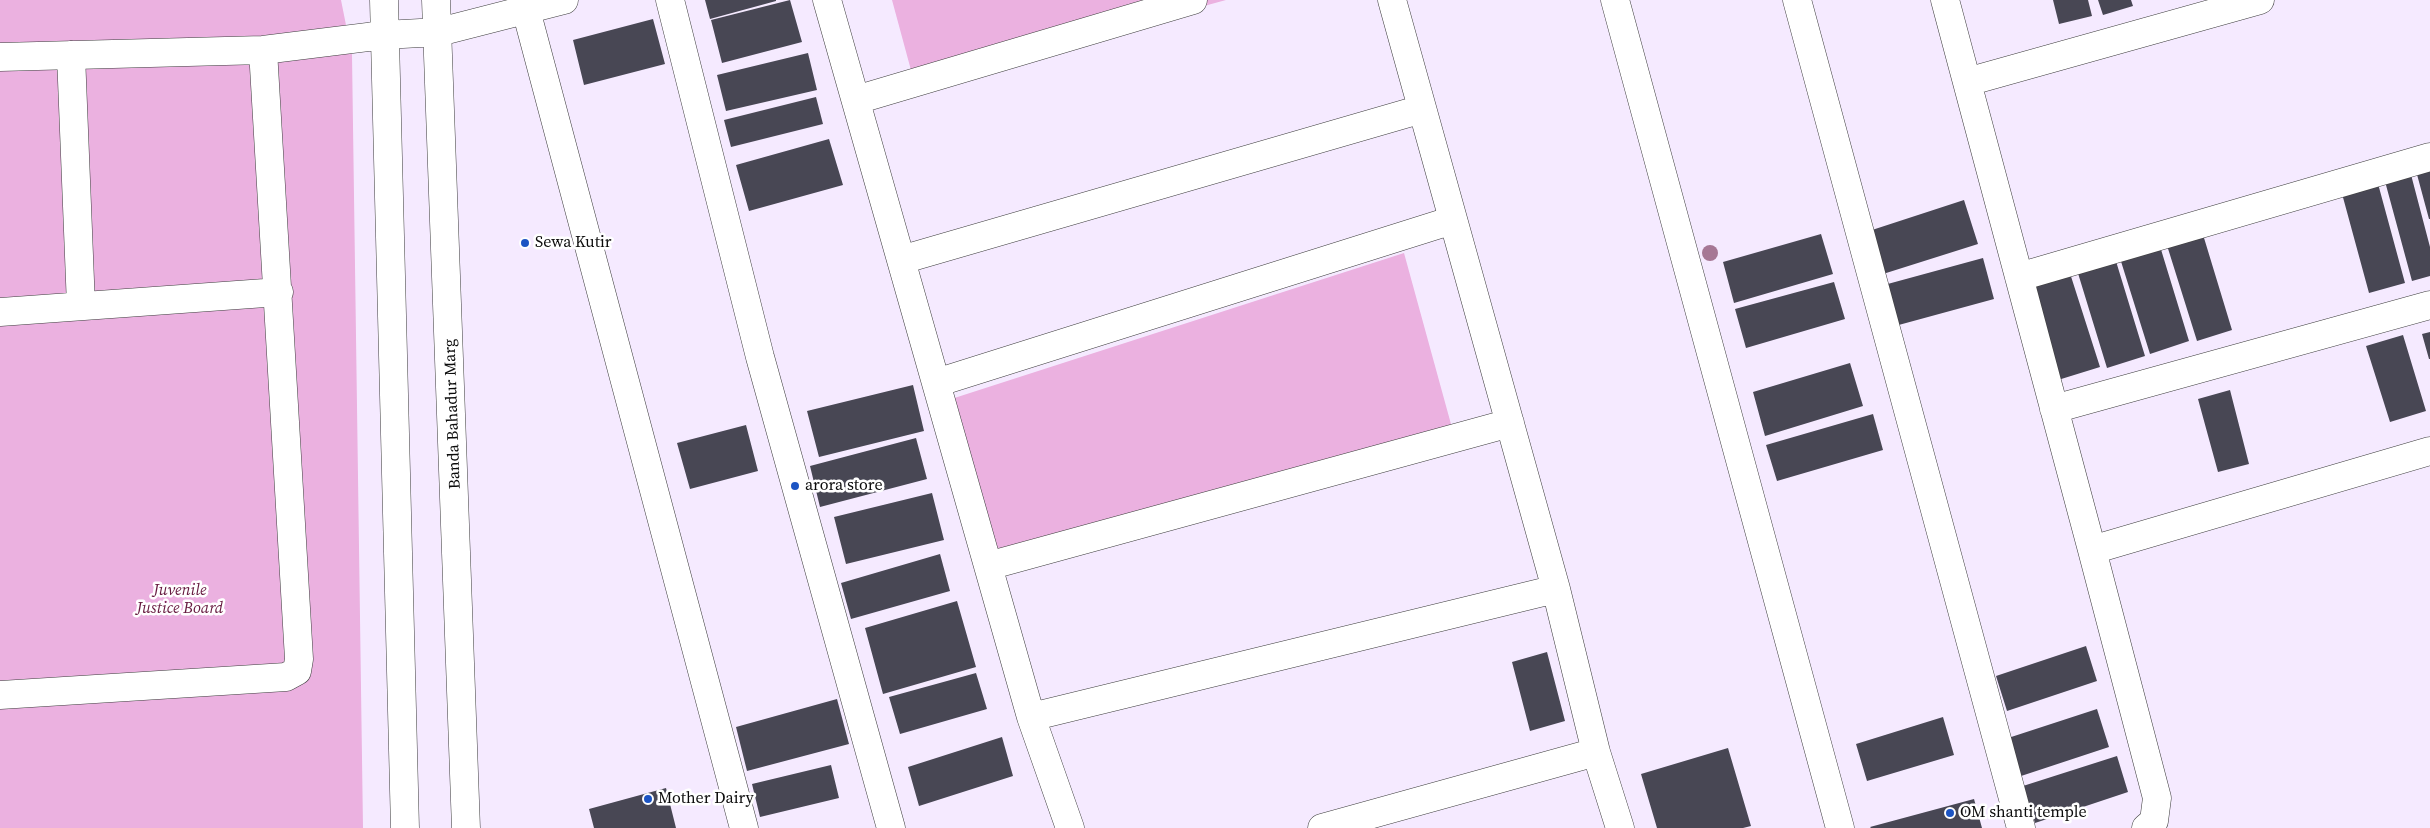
<!DOCTYPE html>
<style>
body{margin:0}
canvas{display:block;background:#f5eaff}
</style>
<canvas width="2430" height="828"></canvas>
<script>
const c = document.querySelector('canvas').getContext('2d');
c.lineJoin = 'round';
function fillPath(path, color) {
  c.fillStyle = color;
  c.fill(path, 'evenodd');
}
function trace(path, color, width, dash) {
  c.strokeStyle = color;
  c.lineWidth = width;
  c.lineCap = dash ? 'butt' : 'round';
  c.setLineDash(dash || []);
  c.stroke(path);
}
function write(font, color, halo, rows, align = 'center') {
  c.font = font + ' "Source Serif 4",serif';
  c.lineWidth = 5;
  c.setLineDash([]);
  c.textBaseline = 'middle';
  c.strokeStyle = halo;
  c.fillStyle = color;
  for (const [text, x, y, turn = 0] of rows) {
    c.save();
    c.translate(x, y);
    c.rotate((+turn || 0) * Math.PI / 180);
    c.textAlign = isNaN(turn) ? turn : align;
    if (halo) c.strokeText(text, 0, 0);
    c.fillText(text, 0, 0);
    c.restore();
  }
}
const green = new Path2D(`
 M0,0h341l11,55 11,773h-363z
 M892,0h334l-311,85z
 M1404,253l53,193 -469,120 -46,-164z`);
const building = new Path2D(`
 M705,0h71v1l-66,18z
 M790,0l12,42 -80,21 -11,-43z
 M2053,0h35l4,16 -33,8z
 M2098,0h33l2,6 -30,9z
 M653,19l12,45 -81,21 -11,-45z
 M808,53l9,37 -91,21 -9,-36z
 M816,97l7,27 -92,23 -7,-27z
 M829,139l14,46 -94,26 -13,-46z
 M2430,163v56h-1l-14,-52z
 M2409,167l21,80v29l-18,5 -29,-107z
 M2377,180l28,103 -36,10 -28,-103z
 M1964,200l14,44 -95,30 -14,-43z
 M2201,228l31,102 -35,11 -32,-102z
 M1821,234l12,40 -99,29 -11,-41z
 M2159,243l30,98 -39,13 -31,-99z
 M1983,258l11,41 -99,27 -11,-41z
 M2115,258l30,98 -38,12 -30,-98z
 M2068,267l32,100 -42,13 -30,-100z
 M1834,282l11,37 -99,29 -11,-39z
 M2430,332v27h-1l-7,-25z
 M2403,335l23,76 -36,11 -24,-76z
 M1850,363l13,43 -98,30 -12,-44z
 M913,385l11,46 -105,26 -12,-46z
 M2230,390l19,74 -31,8 -20,-73z
 M1873,414l10,36 -106,31 -11,-36z
 M746,425l12,46 -68,18 -13,-46z
 M916,438l11,41 -107,28 -10,-41z
 M932,493l12,47 -98,24 -12,-47z
 M940,554l10,37 -99,28 -10,-36z
 M957,601l19,66 -93,27 -18,-66z
 M2086,646l11,35 -90,30 -11,-35z
 M1547,652l18,69 -35,10 -18,-69z
 M976,673l11,36 -87,25 -11,-37z
 M837,699l12,45 -102,27 -11,-44z
 M2097,709l12,38 -94,31 -13,-38z
 M1943,717l11,38 -87,26 -11,-37z
 M1002,737l11,39 -94,30 -11,-39z
 M1728,748l23,78 -8,2h-86l-16,-54z
 M2117,756l11,36 -93,31 -12,-37z
 M831,765l8,33 -79,19 -8,-33z
 M666,788l10,40h-82l-5,-19z
 M1974,799l8,29h-111l-1,-1z`);
const minor = new Path2D(`
 M384,0l21,828
 M436,0l30,828
 M670,0l90,357 131,471
 M827,0l204,717 39,111
 M1392,0l164,589 40,163 24,76
 M1615,0l225,828
 M1797,0l224,828
 M1945,0l147,550 338,-99
 M526,10l218,818
 M71,55l10,251
 M0,57l263,-7 121,-15 55,-3 125,-32
 M1967,82l293,-82
 M856,100l337,-100
 M901,260l521,-151
 M2019,277l411,-120
 M0,312l279,-20
 M936,383l517,-163
 M2054,409l376,-104
 M2092,550l65,248 -3,23 -8,7
 M988,566l522,-143
 M0,695l286,-18 11,-6 2,-12 -36,-609
 M1031,717l525,-128
 M1322,828l274,-76`);
const trees = [
 [1710,253]
];
const markers = [
 [525,243,5,"#1c54c3"],
 [795,486,5,"#1c54c3"],
 [648,799,5,"#1c54c3"],
 [1950,813,5,"#1c54c3"]
];
const poiNames = [
 ["Sewa Kutir",535,243],
 ["arora store",805,486],
 ["Mother Dairy",658,799],
 ["OM shanti temple",1960,813]
];
const streetNames = [
 ["Banda Bahadur Marg",453,414,-92]
];
const parkNames = [
 ["Juvenile",180,591],
 ["Justice Board",180,609]
];
fillPath(green, '#ebb1e0');
fillPath(building, '#484754');
trace(minor, '#3e3e3e', 29);
trace(minor, '#fff', 28);
c.fillStyle = '#a67795';
for (const [x, y] of trees) {
  c.beginPath();
  c.arc(x, y, 8, 0, 2 * Math.PI);
  c.fill();
}
for (const [x, y, r, color] of markers) {
  const dot = new Path2D();
  dot.arc(x, y, r, 0, 2 * Math.PI);
  c.fillStyle = color;
  c.fill(dot);
  trace(dot, '#fff', 2);
}
write('16px', '#0b0b0b', '#fff', poiNames, 'left');
write('16px', '#0b0b0b', '#fff', streetNames);
write('italic 16px', '#66193f', '#fff', parkNames);
</script>
